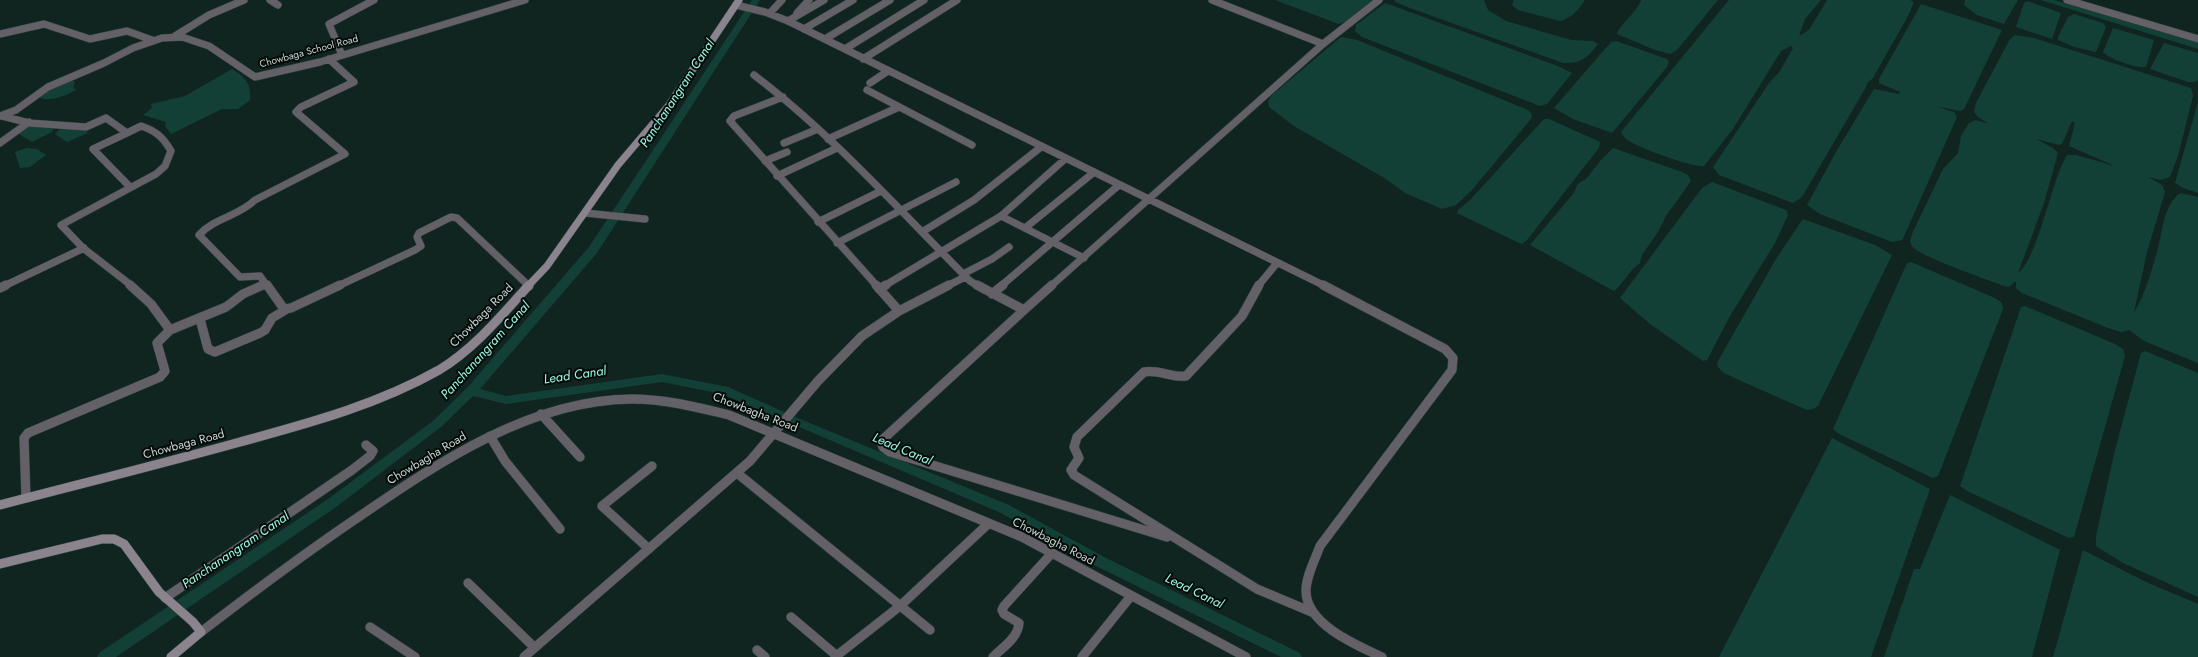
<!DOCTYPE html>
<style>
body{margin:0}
canvas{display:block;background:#102420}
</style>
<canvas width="2198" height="657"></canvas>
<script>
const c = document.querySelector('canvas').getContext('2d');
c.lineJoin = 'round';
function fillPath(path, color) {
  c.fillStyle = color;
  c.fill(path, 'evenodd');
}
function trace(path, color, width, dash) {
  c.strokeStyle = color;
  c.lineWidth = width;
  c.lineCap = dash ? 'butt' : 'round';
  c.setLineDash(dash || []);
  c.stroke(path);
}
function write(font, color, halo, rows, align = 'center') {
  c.font = font + ' Jost,sans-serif';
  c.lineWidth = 4;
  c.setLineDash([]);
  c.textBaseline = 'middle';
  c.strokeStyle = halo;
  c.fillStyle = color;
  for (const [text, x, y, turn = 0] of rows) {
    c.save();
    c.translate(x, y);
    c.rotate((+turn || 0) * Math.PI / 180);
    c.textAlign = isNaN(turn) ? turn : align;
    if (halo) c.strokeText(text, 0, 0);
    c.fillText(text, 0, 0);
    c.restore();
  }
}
const water = new Path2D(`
 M1275,0h98l-26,21 -8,3z
 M1395,0h89l4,10 18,11 65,19 22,1 5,3c-10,14 -18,20 -35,19l-153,-55 -15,-6z
 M1514,0h71c-7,10 -13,18 -25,21l-42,-11 -6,-5z
 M1641,0h77l-41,50 -7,4 -15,-4 -38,-16c0,-6 21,-23 24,-34z
 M1729,0h92l-16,19 -6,17 10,-6 18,-30h83l4,2 -6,14 -35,62 -6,5 -1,4 -64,110 -9,6 -74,-28 -6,-8 56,-84 11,-12 13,-23 -2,-2 -10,5 -48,78 -29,37c-10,2 -65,-18 -75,-25 -4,-2 -6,-6 -8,-9z
 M1965,0h53l-14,24 -27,-9 -13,-10z
 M2027,1l34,12 -9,26 -36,-12 8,-24z
 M1385,3l173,63 14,7 -25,31 -7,2 -178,-69 -7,-6 1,-6z
 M1921,4l81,26 -38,79 -4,2 -25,-5 19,6 3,5 -52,117 -3,6 -10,2 -72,-28 -13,-9 29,-53 38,-63 25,5 1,-2 -21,-9v-4z
 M2074,14l29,9 3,4 -10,25 -22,-5 -16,-7v-3l10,-20z
 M2113,28l41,12 -8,27c-8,2 -37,-8 -43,-15z
 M2015,35l19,3 157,50 2,8 -15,60 -8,21 -10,3 -12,-3 14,8 3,7 -18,60 -13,60c9,-12 18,-42 22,-57 7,-21 6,-48 24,-62l18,4v166l-54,-22 -15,-11 -8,2 -13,-4 -86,-35 -6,-5v-7l-7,6 -5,-1c-15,-6 -86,-30 -92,-40 -3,-4 -1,-8 0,-12l31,-65 15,-16 3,-17 8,-13 7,-3 13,4 -11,-7 -4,-5 2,-9 34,-64zM2072,121l3,2 -6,23 46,20 -39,-11h-9c-16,26 -29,104 -49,118l26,-70 14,-50 -5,-5 -17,-9 23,6 3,-1z
 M1341,37l16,3 171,70 4,4 -1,5 -59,71 -16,15 -14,4 -37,-16 -19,-14 -92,-53 -25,-19 -1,-6 3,-5z
 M1616,41l51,18 2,3 -2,5 -55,66 -39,-14 -19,-11 57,-66z
 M2164,43l34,10v27l-3,2h-7l-38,-13z
 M232,69c14,9 19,14 18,31l-12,9h-16l-51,25 -6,-8 1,-4 -23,-7 9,-7 -1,-4 34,-8z
 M70,80l5,2 -2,5 3,3c-13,7 -27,13 -41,6z
 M2198,102v91l-15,-5 -8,-5z
 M1544,119h5l51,23 -1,6 -72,92 -5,4 -5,-2 -60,-29 1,-3 12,-10z
 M40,124l14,3 -2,5 -20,10 -15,-9 5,-6z
 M71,125l13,3 4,5 -21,9 -12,-8 5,-5z
 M27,148l10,1 9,6 -16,12 -10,1 -5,-16z
 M1613,148l69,24 6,3 3,6 -25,35 -8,16 -16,23 -2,8c-11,7 -16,20 -26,28l-84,-46 43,-51 5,-10 9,-6 13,-17z
 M1712,182l74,28 2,5 -13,28 -45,73 -23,44 -4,1 -53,-37 -30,-26 82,-110z
 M1803,219l72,26 17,10 -74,151 -5,3 -6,1 -66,-29 -17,-8 -7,-7 1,-5 58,-102z
 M1911,262l84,36 7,5 1,6 -65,167 -5,2 -94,-44 -6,-5 74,-166z
 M2025,306l90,38 8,5 2,7 -51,181 -5,1 -102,-47 -7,-5 61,-179z
 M2145,351l53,22v224l-75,-34 -27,-17v-10l18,-82 27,-101z
 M1832,438l98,51 -59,168h-152z
 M1950,495l110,55 -28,107h-148l30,-88h6z
 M2083,550l63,32 52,22v53h-145z`);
const canal = new Path2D(`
 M752,0h8l-163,253 -117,136 26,7 156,-22 66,13 72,32 209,86 95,52 196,96 2,4h-21l-187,-92 -93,-52 -279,-119 -60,-12 -156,22 -33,-8 -32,31 -105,80 -220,150h-19l2,-4 229,-154 105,-78 34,-33 122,-141z
 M2041,0h13l144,43v6z`);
const streetFar1 = new Path2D(`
 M270,0l8,5
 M1212,0l111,44
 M2067,0l131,39
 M736,5l29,7 23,9 537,265
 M770,13l12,-13
 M797,13l12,-13
 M788,21l36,-21
 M804,29l49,-29
 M0,34l44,-10 46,15 37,-8 25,9
 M175,36l34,-21 35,-15
 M825,39l65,-39
 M845,49l79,-49
 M342,55l-13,-31 45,-24
 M863,59l94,-59
 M754,75c79,60 146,136 216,206l8,5
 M870,83l18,-12
 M867,90l105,55
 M783,97l-49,19 -4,5 147,165
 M0,116l16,-6 32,-23 56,-24 29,-15 29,-10 20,-1 27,9 46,31 65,-15 205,-62
 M2,116l27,7 57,4 20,-9 21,15 14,-7c15,5 22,11 30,25l-6,15 -9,8 -95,51 22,23 49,38
 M127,133l-34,16 37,38
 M828,139l71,-32
 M0,143l29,-21
 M784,143l34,-14
 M765,161l22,-9
 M777,176l60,-28
 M585,213l60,6
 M1001,216l83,42
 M818,222l63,-31
 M1025,228l68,-55
 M922,232l52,-32 67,-53
 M837,243l119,-61
 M963,274l29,-15 17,-12
 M4,286l80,-38
 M261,286l4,-2
 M267,286l-7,-10 -20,1 -41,-42c15,-17 40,-19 56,-35l90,-46 -49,-42 5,-5 53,-25 -25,-23
 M338,286l77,-36 6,-4 -4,-9 2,-4 32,-16 6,1 72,68
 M884,286l117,-70 64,-57
 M947,286l18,-9
 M1001,286l118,-101
 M1051,286l272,-242 56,-44
 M1258,286l19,-23`);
const street = new Path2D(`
 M130,285l21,19 19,26
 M267,285l17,24 7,-1 49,-23
 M528,285l1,1
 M876,285l23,26
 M977,285l47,25 28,-25
 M1259,285l-17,31 -56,60c-15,2 -27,-7 -42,-4l-67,65 -3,10 5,11 -8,12 3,5 183,114 57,24
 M1323,285l122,64 8,9 -1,12 -132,176c-5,14 -14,30 -14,45 0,33 50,54 76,66
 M0,288l6,-3
 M879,289l7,-4
 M992,294l11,-9
 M1024,310l-143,131 2,6 7,5 277,85
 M200,319l8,30 7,3 45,-19 5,-3 7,-12 15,-9
 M541,414l39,43
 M490,436l15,25 55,68
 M737,473l193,157
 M26,498l-2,-60 4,-5 132,-56 5,-6 -8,-28 13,-13 56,-23 17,-13 20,-9
 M649,549l-47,-43 50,-40
 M468,583l66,64
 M165,598l187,-128 18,-14 3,-5 -7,-6
 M791,617l46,39
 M370,627l45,30
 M201,632c52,-40 104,-79 159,-116 79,-54 171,-116 271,-117 34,0 65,8 98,16l293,122 224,120
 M757,650l8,7
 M524,657l226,-196 68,-80 44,-45 37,-25 50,-26
 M835,657l65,-51 88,-82
 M993,657c10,-10 25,-19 26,-34l-15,-9 -2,-4 2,-4 48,-53
 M1082,657l49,-61`);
const secondaryFar1 = new Path2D(`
 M528,286l19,-20 71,-101 51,-60 70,-105`);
const secondary = new Path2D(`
 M0,505c80,-21 161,-41 240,-63 69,-19 137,-37 199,-72 35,-21 63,-55 90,-85
 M0,564l102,-25h12l10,5 35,48 34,30 8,10 -30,25`);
const farStreetnames = [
 ["Chowbaga School Road",309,52,-15]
];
const streetNames = [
 ["Chowbaga Road",482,316,-45],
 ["Chowbagha Road",755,413,21],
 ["Chowbaga Road",184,445,-15],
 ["Chowbagha Road",427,459,-31],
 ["Chowbagha Road",1053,542,27]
];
const waterNames = [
 ["Panchanangram Canal",678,94,-57],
 ["Panchanangram Canal",486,351,-48],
 ["Lead Canal",575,376,-8],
 ["Lead Canal",902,450,23],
 ["Panchanangram Canal",236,551,-34],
 ["Lead Canal",1194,592,26]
];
fillPath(water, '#124037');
fillPath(canal, '#124037');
trace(streetFar1, '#2e403c', 8);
trace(street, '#2e403c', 10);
trace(secondaryFar1, '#2e403c', 8);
trace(secondary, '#2e403c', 10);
trace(streetFar1, '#646067', 7);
trace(street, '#646067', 9);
trace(secondaryFar1, '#8b848f', 7);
trace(secondary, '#8b848f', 9);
write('10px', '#c9d5d2', '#040b09', farStreetnames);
write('12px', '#c9d5d2', '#040b09', streetNames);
write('italic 13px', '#9bf9e4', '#040b09', waterNames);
</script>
